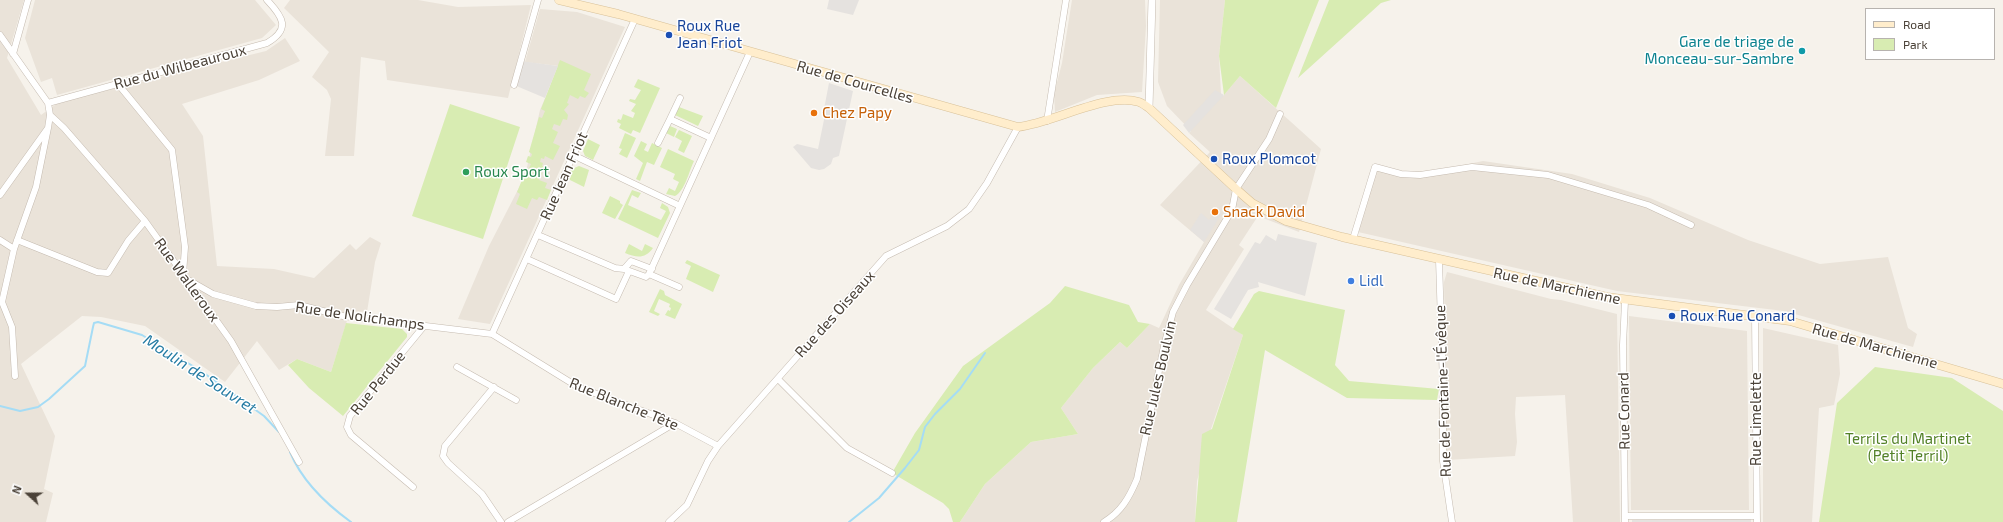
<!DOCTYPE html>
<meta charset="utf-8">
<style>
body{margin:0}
#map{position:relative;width:2003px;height:522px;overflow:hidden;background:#f6f2eb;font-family:"Exo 2",sans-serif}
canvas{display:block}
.legend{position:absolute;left:1865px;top:8px;width:130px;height:52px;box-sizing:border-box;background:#fff;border:1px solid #b7b3af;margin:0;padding:5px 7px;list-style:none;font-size:12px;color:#4b4238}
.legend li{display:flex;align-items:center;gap:8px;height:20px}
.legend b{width:20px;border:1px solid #b7b3af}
.north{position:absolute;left:8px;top:474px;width:40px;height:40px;-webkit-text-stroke:3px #fff;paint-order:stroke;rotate:291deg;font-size:11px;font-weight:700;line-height:16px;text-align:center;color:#4b4238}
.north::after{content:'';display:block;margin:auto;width:14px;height:18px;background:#4b4238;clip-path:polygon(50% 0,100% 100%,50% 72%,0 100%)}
</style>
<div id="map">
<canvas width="2003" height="522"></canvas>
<ul class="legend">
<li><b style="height:5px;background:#ffedcc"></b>Road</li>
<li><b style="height:11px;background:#d8ecb2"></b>Park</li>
</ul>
<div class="north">N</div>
</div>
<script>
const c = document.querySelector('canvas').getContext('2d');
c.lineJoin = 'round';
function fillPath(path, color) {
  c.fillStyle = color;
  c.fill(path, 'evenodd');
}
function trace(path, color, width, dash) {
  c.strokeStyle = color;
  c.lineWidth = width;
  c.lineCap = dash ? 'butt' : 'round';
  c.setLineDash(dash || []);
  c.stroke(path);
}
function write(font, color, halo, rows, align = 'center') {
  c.font = font + ' "Exo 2",sans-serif';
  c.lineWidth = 3;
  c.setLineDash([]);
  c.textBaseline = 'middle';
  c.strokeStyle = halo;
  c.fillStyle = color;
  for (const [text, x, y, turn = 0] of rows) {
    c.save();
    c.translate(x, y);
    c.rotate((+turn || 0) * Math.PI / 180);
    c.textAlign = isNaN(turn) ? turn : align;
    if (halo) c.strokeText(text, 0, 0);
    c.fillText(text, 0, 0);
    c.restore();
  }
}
const residential = new Path2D(`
 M0,0h24l-17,58 34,57 18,-13 207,-51 19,-13 15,23 -41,19 -77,24 21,32 14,130 57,3 40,9 36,-34 6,6 14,-13 11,6 -6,19 -8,50 -17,-1 -19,61 -34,-13 -18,11 -22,-29 -32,41 -80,-56 -44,-9 -19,-1 -61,48 34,72 -11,53 9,4 -7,29h-46z
 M35,0h220l21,25 -14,13 -205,57 -5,-17 -11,4 -16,-44z
 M290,0h128l40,7 73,-2 -23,93 -121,-18 -2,-19 -24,-4 -7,99h-29l6,-57 -4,-9 -15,-13 17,-25 -45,-44z
 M1072,0h73l1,26 -4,66 -45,3 -42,17 -1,-18 8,-31z
 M1160,0h65l-6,56 2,38 2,2 17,-20 81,73 -22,83 -41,-16 -19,29 5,4 -38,61 37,25 -32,94 -14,52 -2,41h-235l25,-38 46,-42 47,-8 -17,-26 32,-40 27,-26 7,6 23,-24 9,4 20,-43 25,-43 -44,-37 50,-53 -21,-19 2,-2 -24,-25 -9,-24z
 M540,9l37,3 48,15 -135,297 -32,-5 31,-73 36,-70 15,-66 19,-44 -34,-4z
 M1483,161l89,13 78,24 98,42 72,24 68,-7 20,71 9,6 -4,13 -129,-36 -167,-20 -259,-59 15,-62 58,2z
 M1447,272l104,27 10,1 56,14 3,208h-47l-8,-127 -49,2 -1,17 2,28 -2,14 -68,4 -3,-178z
 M1629,316l118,15 2,179h-118z
 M1763,328l75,17 2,29 -6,31 -15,3 -7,114h-49z`);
const green = new Path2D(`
 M1225,0h94l-43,108 -36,-32 -16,19 -5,-39z
 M1329,0h62l-10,3 -83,75z
 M560,60l31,14 -7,16 5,3 -4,5 -5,-2 -2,3 -8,-4 -3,8 2,1 -5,6 4,5 -1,5 -4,-1 -3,7 -6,-2 -2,5 6,3 -5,11 7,3 -7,14 -8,-4 -1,3 -3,-1 -1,4 3,1 -1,3 6,2 -2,2 -7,-2 -2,3 5,2 -3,7 8,3 -2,5 6,2 -4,10 -8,-3 -2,3 -5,-2 -5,11 -11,-5 4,-10 -3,-2 8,-19v-4l3,1 3,-6 -5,-2 2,-6 3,1 1,-3 -3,-2 10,-35 3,1 3,-7 -4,-2z
 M638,79l22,9 -20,45 -7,-3 -2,4 -12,-6 2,-4 -4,-2 1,-3 3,1 2,-6 10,4 2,-5 -4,-2 5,-7 -7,-3 1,-2 5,1 6,-10 -7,-3z
 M450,104l70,23 -37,112 -71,-23z
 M679,107l24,9 -5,10 -23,-11z
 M670,126l7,3 -3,8 -8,-4z
 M679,130l13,6 -8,17 -6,-3 4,-9 -7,-4z
 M625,133l11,5 -9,20 -8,-4 3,-5 -3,-1z
 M588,139l12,6 -7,15 -8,-4 -2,-5z
 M641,141l6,3 -3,6 4,2 4,-9 10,5 -8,17 -7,-3 -7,19 -4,-2 7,-16 -9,-7z
 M668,149l26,12c-5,10 -9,30 -19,35l-9,-2 3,-6 6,3 4,-9 -6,-3 2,-5 -15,-7z
 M579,166l10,4 -5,17 -16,-8 4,-10z
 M632,190l9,3 -3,5 -6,-3 -4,10 33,15 5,-9 -6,-3 2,-5 6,4 2,6 -12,25 -40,-19z
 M610,196l10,5v2l3,2 -8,14 -13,-6z
 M629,244l13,7 3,-7 8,4c-8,11 -16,10 -28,5z
 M687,260l33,15 -7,17 -27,-13 5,-13 -6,-3z
 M1065,286l64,19 9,17 12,2 -23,24 -7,-6 -27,26 -32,40 17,26 -47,8 -46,42 -25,38h-7l-4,-13 -6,-6 -51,-30 23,-40 48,-67 87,-63z
 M660,289l4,2 1,4 17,9 -7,15 -10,-4 3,-5 2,1 1,-3 -2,-1 1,-3 -11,-5 -5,12 6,3 -2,2 -9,-4z
 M1259,291l86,19 -10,55 14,16 90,8 -2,11 -90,-2 -82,-48 -28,172h-42l7,-88 10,-5 31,-94 -10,-6 21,-35z
 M346,323l56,6 5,5v3l-64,79 -34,-28 -21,-23 9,-6 34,13z
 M1875,367l77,11 51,33v111h-184l18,-119z`);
const parking = new Path2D(`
 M829,0h30l-6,15 -26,-6z
 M521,61l37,5 -13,32 -31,-13z
 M829,83l24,8 -14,65 -6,2 -2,6 -7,5 -5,1 -8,-2 -18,-21 4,-3 21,5 8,-39 -2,-1z
 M1215,90l9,5 -35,38 -6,-8z
 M1218,211l4,2 -18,29 -14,-12 11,-17 8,7 4,-5 4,-1z
 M1278,234l39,9 -12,53 -47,-14 1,5 -11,3 -17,29 -17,-10 41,-67 5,2 6,-9 10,6z
 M1751,519v3h-119v-2z`);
const stream = new Path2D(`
 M0,406l20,5 18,-4 11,-8 36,-33 8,-39 1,-4 4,-1 44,13 59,36 63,45 15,16
 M290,452c12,29 36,52 61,70
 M849,522l30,-24 26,-30 14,-18 6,-23 10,-13 25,-25 25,-36`);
const minor = new Path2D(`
 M0,35l48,68 2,12 -2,13 -48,67
 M13,54l15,-54
 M118,84l54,66 13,97 -2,27
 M514,85l24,-85
 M680,98l-10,21 41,19
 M48,103l219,-60c24,-14 16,-26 0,-43
 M50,115l14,13 81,93 86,120 68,121
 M1047,121l19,-121
 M658,143l12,-24
 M573,155l107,51
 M538,235l77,33 9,1 22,8 3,-3 101,-222
 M1353,239l22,-72 26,7 19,1 52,-8 76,8 100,30 43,20
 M0,240l14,9
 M17,240l80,32 11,1 20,-32 17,-20
 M527,259l89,40 13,-28
 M1439,260l4,126v75l9,61
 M624,269l7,-8 21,8
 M649,274l30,13
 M185,278l28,16 43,12 21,1 22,-2 44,11 149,18 86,53 97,36 43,23
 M1625,301l-2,44 2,177
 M1755,316l2,206
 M492,334l143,-315
 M457,367l59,33
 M15,376l-3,-49 -10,-25 12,-53 22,-62 12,-59
 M778,379l69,69 45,25
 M494,387l-49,59 -2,10 5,7 34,31 19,28
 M413,487l-62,-52 -4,-8 3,-11 74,-90
 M1625,516h132
 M508,522l167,-99
 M669,522l18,-17 21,-44 10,-15 168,-190 61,-30 22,-17 18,-26 31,-56
 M1104,522c17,-10 25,-24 33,-43l27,-133 9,-34 14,-27 45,-75 4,-21 33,-50 11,-25`);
const tertiary = new Path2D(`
 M1149,108l3,-108`);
const secondary = new Path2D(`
 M559,0l59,14 400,113c36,-4 88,-35 121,-25 3,1 7,4 10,6l87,81 16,14 34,18 56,16 265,60 183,24 213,63`);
const markers = [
 [669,35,4,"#1a4fb4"],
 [1802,51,4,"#0f9aa8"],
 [814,113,4,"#e8710a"],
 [1214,159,4,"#1a4fb4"],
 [466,172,4,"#2e9e5b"],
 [1215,212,4,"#e8710a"],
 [1351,281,4,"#3f7fe0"],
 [1672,316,4,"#1a4fb4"]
];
const transitNames = [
 ["Roux Rue",677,26],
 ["Jean Friot",677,43],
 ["Roux Plomcot",1222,159],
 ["Roux Rue Conard",1680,316]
];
const cultureNames = [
 ["Gare de triage de",1794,42],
 ["Monceau-sur-Sambre",1794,59]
];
const streetNames = [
 ["Rue du Wilbeauroux",180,67,-15],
 ["Rue de Courcelles",855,82,16],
 ["Rue Jean Friot",564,176,-66],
 ["Rue Walleroux",187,280,54],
 ["Rue de Marchienne",1557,286,12],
 ["Rue des Oiseaux",835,314,-48],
 ["Rue de Nolichamps",360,316,8],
 ["Rue de Marchienne",1875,346,16],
 ["Rue Jules Boulvin",1158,378,-77],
 ["Rue Perdue",378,383,-51],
 ["Rue de Fontaine-l'Évêque",1443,391,-92],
 ["Rue Blanche Tête",624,404,22],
 ["Rue Conard",1624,411,-91],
 ["Rue Limelette",1756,419,-90]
];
const foodNames = [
 ["Chez Papy",822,113],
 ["Snack David",1223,212]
];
const leisureNames = [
 ["Roux Sport",474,172]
];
const shopNames = [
 ["Lidl",1359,281]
];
const parkNames = [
 ["Terrils du Martinet",1908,439],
 ["(Petit Terril)",1908,456]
];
const waterNames = [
 ["Moulin de Souvret",200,374,33]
];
fillPath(residential, '#eae3d9');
fillPath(green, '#d8ecb2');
fillPath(parking, '#e5e2df');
trace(stream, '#a5dcf5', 2);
trace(minor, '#c5bbb0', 7);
trace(tertiary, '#c5bbb0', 8);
trace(secondary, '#d8c199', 9);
trace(minor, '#fff', 6);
trace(tertiary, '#fff', 7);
trace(secondary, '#ffedcc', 8);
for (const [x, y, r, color] of markers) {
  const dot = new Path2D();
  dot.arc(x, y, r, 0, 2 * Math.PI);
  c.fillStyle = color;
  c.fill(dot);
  trace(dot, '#fff', 1.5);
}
write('15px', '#164399', '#fff', transitNames, 'left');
write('15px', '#0d838f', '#fff', cultureNames, 'right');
write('15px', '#4b4238', '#fff', streetNames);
write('15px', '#c56008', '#fff', foodNames, 'left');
write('15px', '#27864d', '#fff', leisureNames, 'left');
write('15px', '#366cbe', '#fff', shopNames, 'left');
write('15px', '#528127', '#fff', parkNames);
write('italic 16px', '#267ca4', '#fff', waterNames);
</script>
